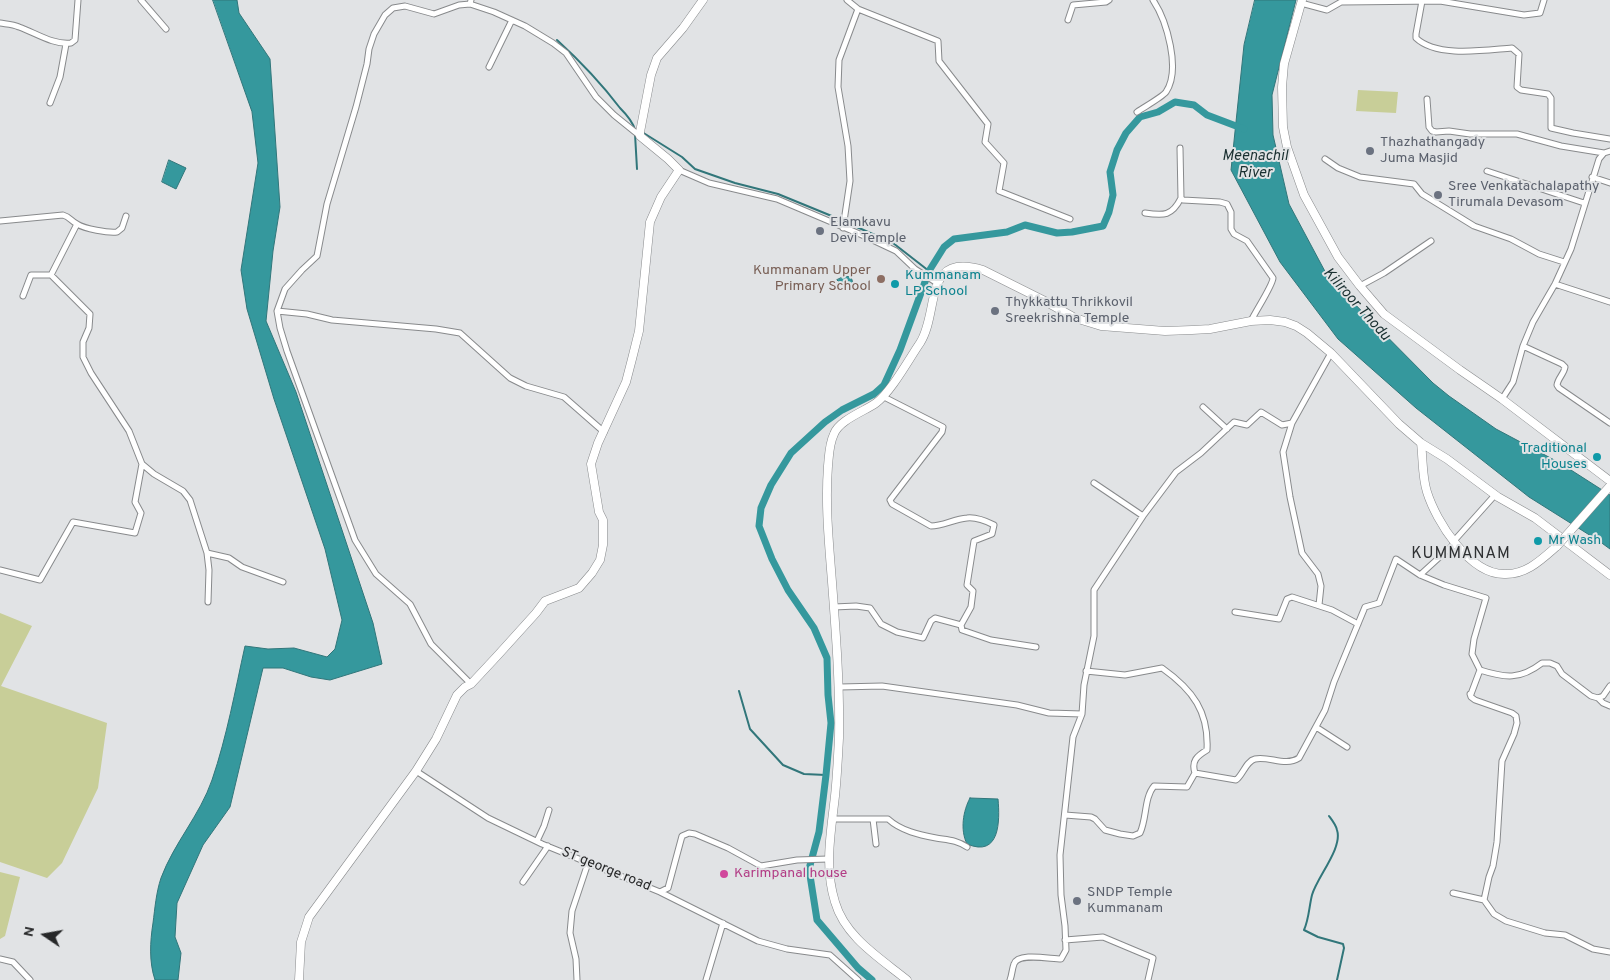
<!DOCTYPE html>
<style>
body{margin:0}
#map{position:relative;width:1610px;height:980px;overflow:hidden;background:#e1e3e5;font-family:Overpass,sans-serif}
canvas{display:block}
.north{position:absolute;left:20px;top:910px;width:50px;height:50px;-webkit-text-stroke:4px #e1e3e5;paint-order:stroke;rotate:282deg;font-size:14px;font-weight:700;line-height:20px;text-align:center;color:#272829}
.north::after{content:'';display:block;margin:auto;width:18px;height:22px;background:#272829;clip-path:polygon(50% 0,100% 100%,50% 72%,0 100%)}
</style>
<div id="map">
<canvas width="1610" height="980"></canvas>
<div class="north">N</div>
</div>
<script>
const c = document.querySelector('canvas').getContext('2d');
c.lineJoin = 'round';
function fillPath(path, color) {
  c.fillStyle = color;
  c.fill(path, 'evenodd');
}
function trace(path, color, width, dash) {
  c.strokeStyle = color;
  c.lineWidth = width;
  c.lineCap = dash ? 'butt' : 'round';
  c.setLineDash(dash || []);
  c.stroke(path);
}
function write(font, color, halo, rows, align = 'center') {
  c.font = font + ' Overpass,sans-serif';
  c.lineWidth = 4;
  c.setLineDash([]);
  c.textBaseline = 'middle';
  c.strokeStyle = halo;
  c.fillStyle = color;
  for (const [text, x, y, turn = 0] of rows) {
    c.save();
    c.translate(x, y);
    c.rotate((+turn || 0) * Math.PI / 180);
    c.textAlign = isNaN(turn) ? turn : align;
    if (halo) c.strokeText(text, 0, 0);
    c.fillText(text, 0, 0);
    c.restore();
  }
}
const green = new Path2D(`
 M1358,90l40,2 -2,21 -40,-2z
 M0,613l32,13 -31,60 106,37 -9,65 -36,75 -15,15 -47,-16z
 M0,872l20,5 -15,59 -5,3z`);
const water = new Path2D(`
 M213,0h24l2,13 31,46 10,148 -7,44 -7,70 30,71 77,231 9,41 -52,16 -19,-3 -28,-9h-20l-33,139 -27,38 -26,58 -2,34 6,16 -3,27h-23c-6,-18 -5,-38 -2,-57 2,-15 3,-30 8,-45 13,-35 39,-63 51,-98 15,-44 23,-89 33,-134l23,3 26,-1 33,9 8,-8 7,-29 -17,-71 -51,-150 -27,-90 -6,-39 17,-107 -6,-51z
 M1255,0h41l-24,95 1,40 16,69 39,73 105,106 16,13 47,33 64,34 50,32v54l-11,-8 -70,-44 -113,-89 -78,-69 -58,-77 -49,-92 13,-125z
 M169,160l17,8 -10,21 -14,-7z
 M845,276l6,1 2,6 -6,4 -4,-1 -6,-6z
 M970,798l28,1c2,22 2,59 -31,45 -7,-14 -4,-33 3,-46z`);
const stream = new Path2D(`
 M557,40c23,21 44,43 63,68 6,6 13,14 15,22
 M642,132l40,25 13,12 40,14 43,11 61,25
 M635,134l2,35
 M850,224l43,19 36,28
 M739,691l11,38 33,36 21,9 22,1
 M1329,816c3,4 7,9 8,14 6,18 -20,47 -25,65 -3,12 -3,24 -8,35l14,7 25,7 1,4 -7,32`);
const canal = new Path2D(`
 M872,980l-14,-12 -41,-48 -8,-51 10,-37 7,-57 5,-52 -3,-28 -1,-37 -13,-30 -26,-38 -16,-31 -13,-33 2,-18 10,-23 20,-32 34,-31 17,-12 32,-16 10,-9 16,-35 29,-79 15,-24 10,-8 53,-7 18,-7 32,8 15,-1 31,-6 6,-14 4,-17 -3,-23 7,-22 9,-17 14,-16 18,-5 17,-10 19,3 13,10 37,14`);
const street = new Path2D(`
 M141,0l25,29
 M471,0l-1,4 24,8 31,14 28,17 13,10 30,44 18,18 26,21
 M1422,1l-6,33v4c21,20 69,12 96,10l7,6 -2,33 4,3 27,4 3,4v30l22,5 37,6
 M1301,3l26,7 14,-8 99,-1 84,14 16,-2 4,-13
 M470,4l-11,1 -25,9 -29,-8 -12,2 -8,7 -11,19 -5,15 -2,15 -11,43 -29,97 -10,52 -15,14 -17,19 -8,22 3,17 7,23 68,189 21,34 34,30 21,40 40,40
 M858,9l80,32 1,20 49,63 -3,18 19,21 -5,28 71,28
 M1068,20l5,-15 33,-3 3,-2
 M0,23c6,1 13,1 19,4 17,6 34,18 52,16l4,-3 3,-40
 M489,67l23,-47
 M1427,99l2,28 3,4 4,1 13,-1 21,3h47l44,12 43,7
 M50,103l10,-26 6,-33
 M1137,112c7,-5 24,-14 29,-20 15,-22 1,-71 -13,-92
 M1180,148l1,50 2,2 37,2 7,2 4,8v17l3,5 13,7 26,37c0,7 -18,34 -22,43
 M1325,159l13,9 22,9 54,7 8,10 52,32 37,13 28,15 25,8
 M679,170l30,13 68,16 85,36 34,16 19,18 22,14
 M1487,171l97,32
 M1592,177l18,6
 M1145,213c19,3 27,3 36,-15
 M0,221l63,-6c7,2 8,6 14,9 8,5 31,9 40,8l5,-4 4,-12
 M843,228l7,-47 -2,-35 -10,-59 1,-27 19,-51 -11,-9
 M51,275l39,39 -1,14 -6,14v15l8,16 38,58 13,33 12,10 29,17 7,9 17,53 2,17 -1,32
 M1555,284l55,18
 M1360,286l24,-13 47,-32
 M23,296l8,-21h20l26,-51
 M277,311l30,3 25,6 104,9 24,4 50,45 16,8 38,11 40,35
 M1523,346l39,18 3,3c-1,7 -7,11 -8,18l2,3 51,35
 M884,397l59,30 -1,5 -52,68 2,4 39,22c12,0 23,-7 36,-8 9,-1 19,3 27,7l-2,9 -18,7 -7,44 6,6 -2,16 -10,18 1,5 29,10 45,7
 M1502,399l11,-17 10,-36 10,-24 22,-38 16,-35 28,-90 5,-6 6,-2
 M1203,407l24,22
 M1292,423l-9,29 7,45 12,56 16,21 3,12 -2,19
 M1094,483l49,33
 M1453,542l42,-47
 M207,553l22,5 13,9 41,15
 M0,570l40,10 33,-58 62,11 6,-20 -6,-11 7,-38
 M1420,575l34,-31
 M834,607l22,-1 14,2 11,16 16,8 26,6 8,-17 4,-3 26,7
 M1235,612l44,7 8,-20 5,-2 40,13 26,14
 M1480,670c25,8 40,10 62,-7h8l7,3 5,8 29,22 7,2 5,-2 7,-10
 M1086,671l39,4 37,-7c31,22 47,44 45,82 -10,6 -16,11 -12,23
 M840,687l42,-1 135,19 32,8 33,1
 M1598,698l5,5 7,3
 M1316,727l31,20
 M416,771l72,47 54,26 118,48 8,-4 14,-52 7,-3 6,1 33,14 33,18 36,-6 31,-1
 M1065,815l26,2 4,2 10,11 15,4 13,2 7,-3c7,-15 4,-35 14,-47l33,1 8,-14 41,7c7,-5 10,-19 19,-21 15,-3 30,8 44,-1l26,-48 9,-28 31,-75 14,-4 17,-44 24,16 24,10 42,13 -12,41 -2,15 8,16 -9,24h-1l1,3 4,3 37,13 4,3 1,7 -3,11 -12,27 -5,81 -4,24 -4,11 -5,23 10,14 12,7 39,12 20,2 28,14 17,3
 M832,819h56c13,12 32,16 48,19 12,2 21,2 31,9
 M873,819l3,25
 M537,841l7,-15 5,-16
 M523,882l25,-36
 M660,892l98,49 29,8 43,6 28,25
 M1453,893l31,7
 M1065,940l38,-3 50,21 -5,22
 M0,959l13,3 17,18
 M577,980l-1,-21 -6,-26 2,-22 16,-48
 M706,980l17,-57
 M1010,980c2,-5 2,-11 4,-16 4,-12 36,-5 47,-5l5,-9 -1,-24 -4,-31 -1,-40 13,-118 9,-23 2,-29 10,-49v-46l49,-74 33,-44 25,-19 33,-31 13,3 14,-13 21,13 10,-2 39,-70`);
const secondary = new Path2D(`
 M1302,0l-18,64 -2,23 1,40 4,20 17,48 34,62 22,29 24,28 76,56 42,29 108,82
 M1421,443c2,15 1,34 6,49 9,29 42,82 77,82 22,1 37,-14 53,-28
 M299,980l2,-38 8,-25 107,-146 20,-32 21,-44 8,-8 6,-3 27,-29 38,-42 9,-12 34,-13 13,-15 8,-13 3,-15v-25l-4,-8 -8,-48 7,-21 28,-61 6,-23 7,-28 11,-109 11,-25 18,-27 -11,-11 -28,-23v-4l11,-57 6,-17 26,-30 20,-28
 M907,980c-27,-22 -62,-43 -72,-78 -11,-35 -4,-70 0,-106 2,-19 3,-39 4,-58 1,-52 -3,-104 -7,-156 -3,-39 -7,-77 -4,-116 1,-10 1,-22 6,-32 5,-14 31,-23 42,-31 15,-11 33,-44 44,-60 20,-31 2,-92 63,-73l60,30 32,18 26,8 64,5 27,-1 18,-1 41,-8 19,-1 15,2 11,4 11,7 24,20 68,71 22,19 26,16 51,38 37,21 75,57`);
const secondaryBridge = new Path2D(`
 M1557,546l53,-60`);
const markers = [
 [1370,151,5,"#6b7280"],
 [1438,195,5,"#6b7280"],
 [820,231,5,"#6b7280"],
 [881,279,5,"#8d6e63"],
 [895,284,5,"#0f9aa8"],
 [995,311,5,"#6b7280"],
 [1597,457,5,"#0f9aa8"],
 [1538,541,5,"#0f9aa8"],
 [724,874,5,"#d1479c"],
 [1077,901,5,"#6b7280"]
];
const worshipNames = [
 ["Thazhathangady",1380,143],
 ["Juma Masjid",1380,159],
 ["Sree Venkatachalapathy",1448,187],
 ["Tirumala Devasom",1448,203],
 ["Elamkavu",830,223],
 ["Devi Temple",830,239],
 ["Thykkattu Thrikkovil",1005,303],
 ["Sreekrishna Temple",1005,319],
 ["SNDP Temple",1087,893],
 ["Kummanam",1087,909]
];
const educationNames = [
 ["Kummanam Upper",871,271],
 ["Primary School",871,287]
];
const cultureNames = [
 ["Kummanam",905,276],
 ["LP School",905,292],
 ["Traditional",1587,449,"right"],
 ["Houses",1587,465,"right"],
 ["Mr Wash",1548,541]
];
const streetNames = [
 ["ST george road",606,870,22]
];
const hotelNames = [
 ["Karimpanal house",734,874]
];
const waterNames = [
 ["Meenachil",1255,157],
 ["River",1255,174],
 ["Kiliroor Thodu",1356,305,48]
];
const quarterNames = [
 ["KUMMANAM",1461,555]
];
fillPath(green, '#c8ce98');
fillPath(water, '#35989d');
trace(water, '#31767a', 1);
trace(stream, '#31767a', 2);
trace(canal, '#35989d', 7);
trace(street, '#888a8c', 7);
trace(secondary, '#888a8c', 9);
trace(street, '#fff', 5);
trace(secondary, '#fff', 8);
trace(secondaryBridge, '#888a8c', 9, []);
trace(secondaryBridge, '#fff', 8);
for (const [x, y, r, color] of markers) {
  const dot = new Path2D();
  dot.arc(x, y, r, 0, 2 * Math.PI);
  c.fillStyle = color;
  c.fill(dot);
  trace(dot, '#e1e3e5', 2);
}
write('14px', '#5b616d', '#e1e3e5', worshipNames, 'left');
write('14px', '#785e54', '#e1e3e5', educationNames, 'right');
write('14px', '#0d838f', '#e1e3e5', cultureNames, 'left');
write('14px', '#272829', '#e1e3e5', streetNames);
write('14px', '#b23c85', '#e1e3e5', hotelNames, 'left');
write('italic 15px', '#1a3031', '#e1e3e5', waterNames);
c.letterSpacing = '1px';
write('16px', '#2f3133', '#e1e3e5', quarterNames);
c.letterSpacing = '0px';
</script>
